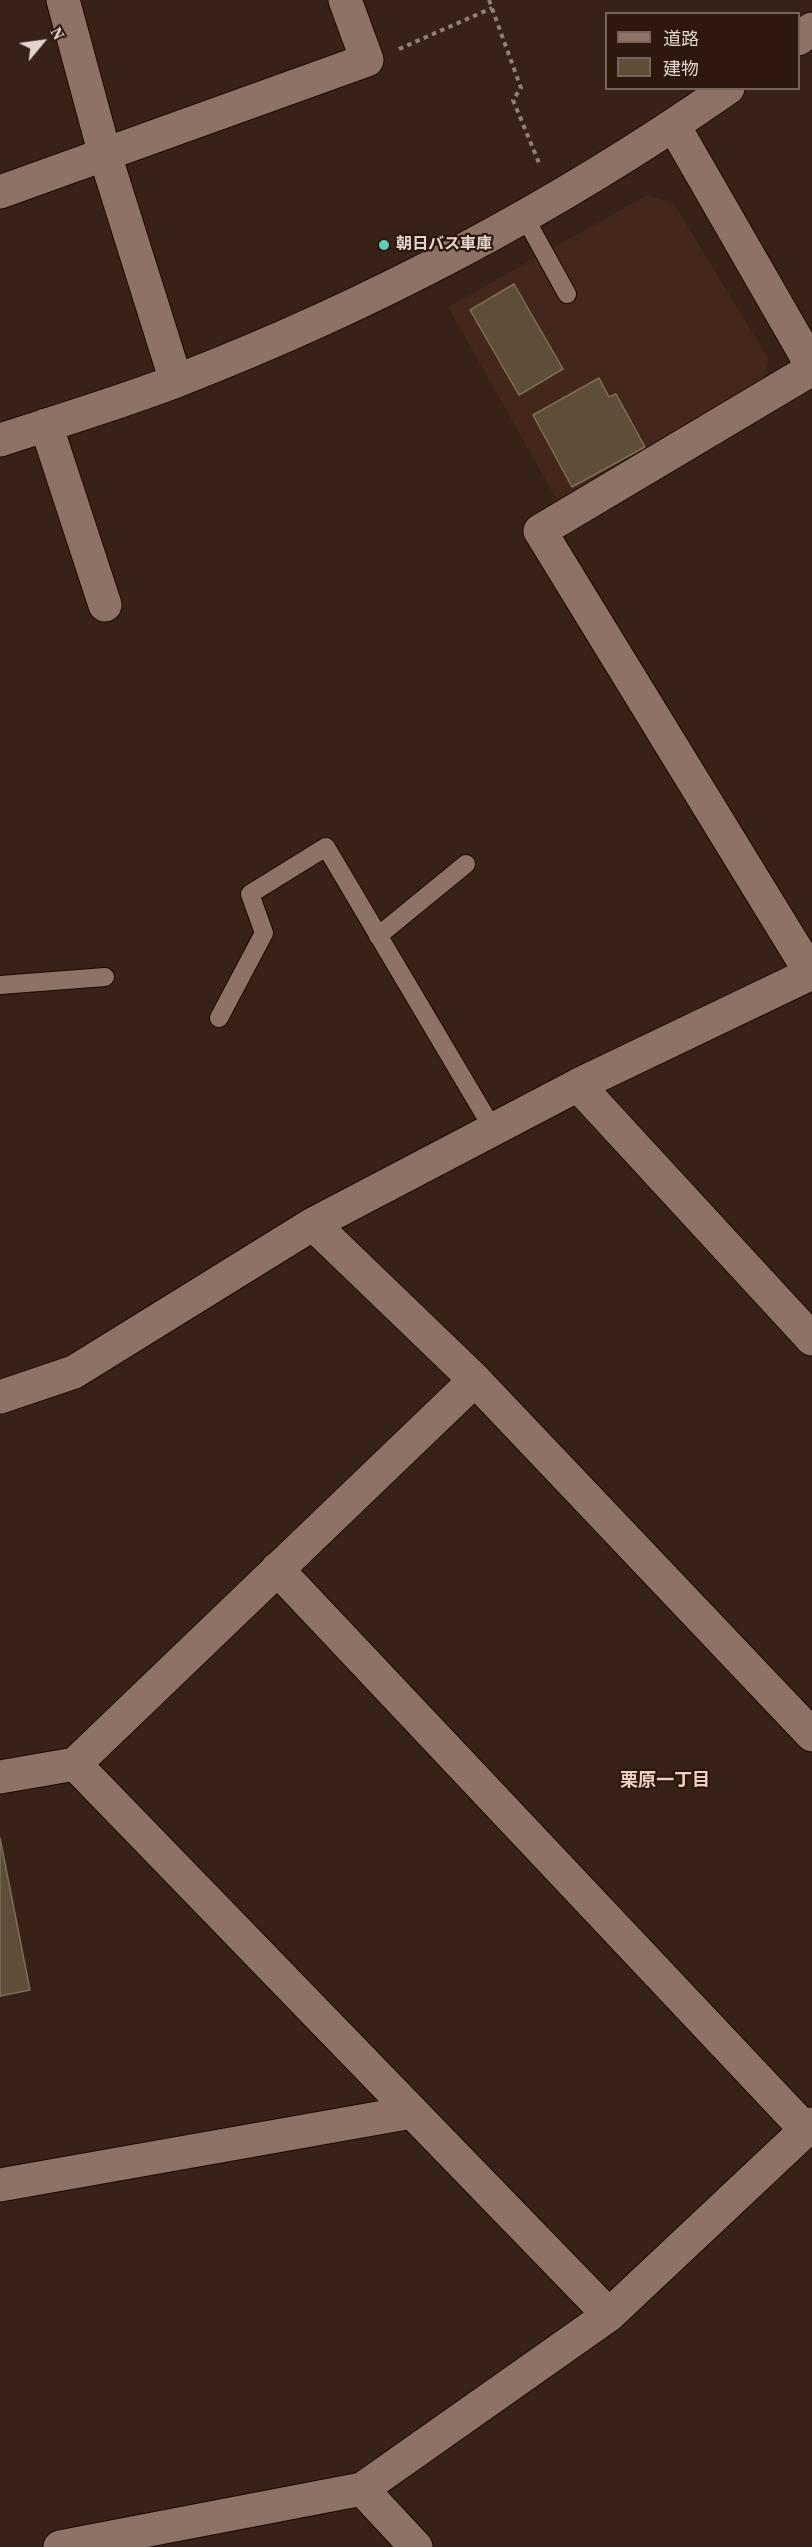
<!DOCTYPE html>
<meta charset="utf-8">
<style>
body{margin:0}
#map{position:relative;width:812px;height:2547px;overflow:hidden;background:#382217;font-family:"Source Serif 4","Noto Sans JP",serif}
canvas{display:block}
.legend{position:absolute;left:605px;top:12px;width:195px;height:78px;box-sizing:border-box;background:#2e180e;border:2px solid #76635a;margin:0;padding:8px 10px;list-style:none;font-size:18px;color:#e3d4cd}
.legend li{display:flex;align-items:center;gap:12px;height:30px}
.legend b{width:30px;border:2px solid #76635a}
.north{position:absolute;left:12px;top:12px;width:60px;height:60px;-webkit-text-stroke:4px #2e180e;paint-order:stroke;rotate:61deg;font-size:16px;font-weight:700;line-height:24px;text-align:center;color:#e3d4cd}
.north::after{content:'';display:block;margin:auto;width:21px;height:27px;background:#e3d4cd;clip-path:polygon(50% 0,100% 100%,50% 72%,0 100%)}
</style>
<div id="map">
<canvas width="812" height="2547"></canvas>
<ul class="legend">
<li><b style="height:8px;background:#8e7266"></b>道路</li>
<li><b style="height:16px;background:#5f4d38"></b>建物</li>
</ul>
<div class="north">N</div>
</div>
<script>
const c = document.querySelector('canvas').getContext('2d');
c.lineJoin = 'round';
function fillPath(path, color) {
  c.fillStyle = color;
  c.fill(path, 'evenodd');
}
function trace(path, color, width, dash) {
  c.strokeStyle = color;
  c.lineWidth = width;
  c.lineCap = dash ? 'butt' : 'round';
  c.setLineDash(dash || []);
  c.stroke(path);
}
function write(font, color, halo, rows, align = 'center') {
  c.font = font + ' "Source Serif 4","Noto Sans JP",serif';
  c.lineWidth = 4.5;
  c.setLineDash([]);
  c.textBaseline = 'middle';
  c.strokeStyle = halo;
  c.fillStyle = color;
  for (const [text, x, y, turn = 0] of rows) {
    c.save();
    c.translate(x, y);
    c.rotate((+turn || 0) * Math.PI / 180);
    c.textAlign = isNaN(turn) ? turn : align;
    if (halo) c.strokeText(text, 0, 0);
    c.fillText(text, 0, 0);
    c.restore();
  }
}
const built = new Path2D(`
 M647,195l27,9 95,156 -6,18 -206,122 -109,-193z`);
const building = new Path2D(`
 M514,284l49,85 -44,26 -49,-85z
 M599,378l10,19 7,-3 29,53 -73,40 -39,-72z
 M0,1838l30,152 -30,6z`);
const path = new Path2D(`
 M489,0l32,88 -8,12 26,63
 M399,49l93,-41`);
const service = new Path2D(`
 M524,216l43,78
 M378,936l88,-72
 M0,985l105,-8
 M219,1018l45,-85 -14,-39 76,-47 167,282`);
const minor = new Path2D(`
 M63,0l42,155 71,226
 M0,192l367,-132 -22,-60
 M812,369l-272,162 272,444
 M46,425l59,180
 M578,1085l234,254
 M313,1224l162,156 337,355
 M0,1397l74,-25 239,-148 265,-139 234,-112
 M277,1569l529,561
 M75,1764l534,551
 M0,1777l75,-13 400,-384
 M0,2185l412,-73
 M362,2489l54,58
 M60,2547l302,-58 247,-174 203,-191`);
const tertiary = new Path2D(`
 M798,39l14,-10
 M674,126l138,240
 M0,440c59,-19 119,-37 176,-59 194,-75 381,-174 552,-293`);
const markers = [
 [384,245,6,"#5eceb8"]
];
const poiNames = [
 ["朝日バス車庫",396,245]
];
const neighbourhoodNames = [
 ["栗原一丁目",665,1781]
];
fillPath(built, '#44271a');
fillPath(building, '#5f4d38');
trace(building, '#7f6d57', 1.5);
trace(service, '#1f0a03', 20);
trace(minor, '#1f0a03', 35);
trace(tertiary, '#1f0a03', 35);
trace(path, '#927f76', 4, [4.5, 4.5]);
trace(service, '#8e7266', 18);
trace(minor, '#8e7266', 33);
trace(tertiary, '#8e7266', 33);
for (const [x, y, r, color] of markers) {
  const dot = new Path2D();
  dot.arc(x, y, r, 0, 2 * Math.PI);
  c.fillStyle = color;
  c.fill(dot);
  trace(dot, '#2e180e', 2);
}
write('bold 16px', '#e3d4cd', '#2e180e', poiNames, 'left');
write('bold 18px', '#eecfc1', '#2e180e', neighbourhoodNames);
</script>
